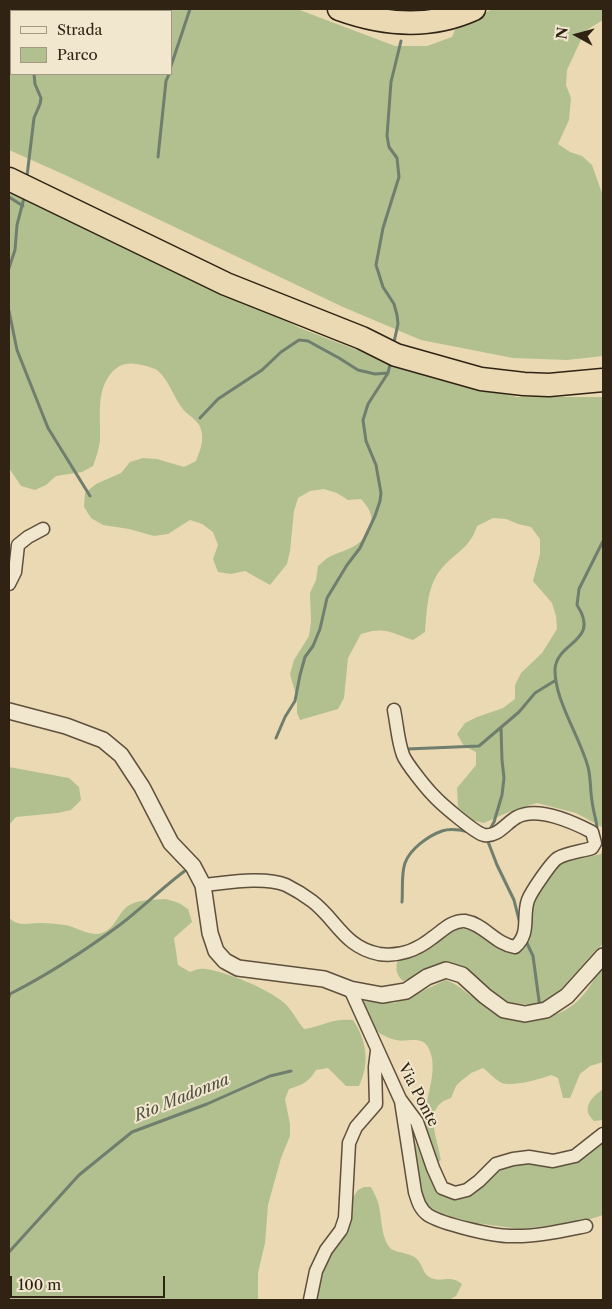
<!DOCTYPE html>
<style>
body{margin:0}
#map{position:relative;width:612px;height:1309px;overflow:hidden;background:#ead9b3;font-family:"Libre Caslon Text",serif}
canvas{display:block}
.frame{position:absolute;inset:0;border:10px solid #302314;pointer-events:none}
.legend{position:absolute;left:10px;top:10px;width:162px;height:65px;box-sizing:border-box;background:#f1e6ce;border:1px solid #a49884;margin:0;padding:6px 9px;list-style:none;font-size:15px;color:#302314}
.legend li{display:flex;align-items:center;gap:10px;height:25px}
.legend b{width:25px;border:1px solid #a49884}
.north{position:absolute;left:552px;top:10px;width:50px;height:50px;-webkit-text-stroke:4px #f1e6ce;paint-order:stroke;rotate:277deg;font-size:14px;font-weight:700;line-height:20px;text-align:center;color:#302314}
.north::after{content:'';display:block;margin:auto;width:18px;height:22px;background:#302314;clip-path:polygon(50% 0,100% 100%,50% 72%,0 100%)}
.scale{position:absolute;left:10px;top:1276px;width:155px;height:22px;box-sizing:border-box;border:2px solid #302314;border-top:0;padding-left:6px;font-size:15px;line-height:18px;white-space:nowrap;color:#302314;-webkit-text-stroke:4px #f1e6ce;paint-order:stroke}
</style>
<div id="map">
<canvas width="612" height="1309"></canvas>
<div class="frame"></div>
<ul class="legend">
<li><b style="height:6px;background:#f1e6ce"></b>Strada</li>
<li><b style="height:14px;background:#b2c090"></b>Parco</li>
</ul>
<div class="north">N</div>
<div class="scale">100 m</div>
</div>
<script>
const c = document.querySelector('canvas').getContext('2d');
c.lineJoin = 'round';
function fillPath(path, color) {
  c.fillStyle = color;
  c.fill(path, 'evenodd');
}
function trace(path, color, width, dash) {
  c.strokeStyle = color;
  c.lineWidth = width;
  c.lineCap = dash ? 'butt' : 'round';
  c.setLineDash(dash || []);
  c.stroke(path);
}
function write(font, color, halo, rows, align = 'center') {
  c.font = font + ' "Libre Caslon Text",serif';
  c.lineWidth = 4;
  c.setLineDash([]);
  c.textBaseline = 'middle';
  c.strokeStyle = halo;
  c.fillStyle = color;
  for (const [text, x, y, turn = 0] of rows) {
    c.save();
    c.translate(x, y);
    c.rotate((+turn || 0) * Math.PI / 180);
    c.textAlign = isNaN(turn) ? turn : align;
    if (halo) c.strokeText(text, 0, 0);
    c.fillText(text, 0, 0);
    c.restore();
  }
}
const green = new Path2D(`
 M9,9h288l98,37h32l25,-9 5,-12 36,-16h110v11l-18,11 -18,39 -1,15 5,13 -2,22 -11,24 12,8 12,4 10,9 11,31v160l-36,4 -54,-2 -92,-18 -78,-33 -280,-133 -54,-24zM11,11h160v63h-160z
 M9,188l63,28 228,112 70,27 77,25 70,17h86v434l-1,-4 -26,-14 -39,-10 -26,8 -27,12 -13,-3 -13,-13 -1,-19 19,-23v-13l-12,-6 -7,-12 8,-11 12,-6 26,-9 12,-9v-14l6,-12 21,-20 15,-24 -1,-13 -4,-13 -19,-22 7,-27v-15l-9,-12 -13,-3 -12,-5 -13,-1 -16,8c-7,22 -21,26 -35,42 -15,17 -15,42 -17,64l-12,8c-22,-7 -28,-14 -52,-6l-13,24 -4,40 -6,11 -38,11 -3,-7v-14l-7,-25 4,-14 15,-24 2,-14 -1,-29 6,-13 2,-14c4,-3 8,-8 13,-10 16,-7 33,-10 39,-29 4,-12 -1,-19 -9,-28l-13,1 -11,-7 -13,-4 -14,2 -12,7 -4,13 -4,40 -3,13 -17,21 -25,-14 -14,3 -13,-2 -5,-13 5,-14 -5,-13 -11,-8 -12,-4 -22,14 -14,2 -25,-7 -26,-4 -12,-7 -7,-11 1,-14 11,-9 25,-11 9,-11 13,-4 14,1 27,8 12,-6c3,-8 7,-17 6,-26 -1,-15 -12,-17 -20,-27 -9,-12 -13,-28 -25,-38 -3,-2 -8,-3 -11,-4 -16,-4 -26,-5 -37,10 -13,18 -8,44 -9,64 -1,9 -4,18 -7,26l-11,6 -26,4 -10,9 -11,5 -14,-4 -12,-18z
 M9,767l60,11 10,9 2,13 -10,10 -14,3 -41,4 -7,8z
 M603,846v98l-8,7 -42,47 -18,7 -23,-2 -16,-6 -43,-31 -50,15c-7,-6 -8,-13 -5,-21l53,-31h13l12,3 28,18 23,-13 8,-40 23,-33 43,-10z
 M166,899l13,4 9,6 4,13 -18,16 4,27 12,7c5,-2 10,-4 15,-3 20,2 63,20 78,33 9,7 13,18 21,27 20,-3 27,-11 49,-9 14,21 17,43 6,66h-13l-18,-18 -12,2c-7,12 -14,15 -27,19l-4,10 5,25v12l-9,22 -13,47 -3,38 -7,30v27h-249v-382c12,10 19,4 33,5 7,0 15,1 23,2 12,2 24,12 37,8 13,-4 16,-20 26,-27 10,-7 27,-6 38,-7z
 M603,965v97l-13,4 -10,8 -10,24h-7l-5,-20 -7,-3c-9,4 -40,12 -49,8 -7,-3 -12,-10 -19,-15l-12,5 -10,8 -5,5 -5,12c-30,9 -13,40 -10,62l-6,4c-3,-14 -10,-30 -10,-45 0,-23 15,-50 3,-72 -7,-12 -22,-4 -32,-7 -6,-1 -14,-5 -18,-8 -8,-6 -12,-22 -16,-31l32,2 11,-4 41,-19c16,6 25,18 41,27 26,15 61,17 86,-2 13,-10 22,-27 30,-40z
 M603,1089v31l-9,1c-14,-13 -2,-24 9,-32z
 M410,1129l19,48 9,13 45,-5 24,-21 22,-9 57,-3 17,-10v73l-22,7 -61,7 -44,-6 -40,-10 -14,-14z
 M364,1187h7c3,6 7,13 8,19 3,14 2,32 12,43 7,4 20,4 26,10 6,6 6,16 14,19 12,5 18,-4 31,6l-6,12 -7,4h-135l5,-25 35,-79 4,-6z`);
const stream = new Path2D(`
 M52,9v2
 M9,12l5,-3
 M171,66l19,-57
 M158,157l8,-76 3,-7
 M27,176l7,-58 6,-14 1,-6 -6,-14 -1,-10
 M9,197l14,9
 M9,268l6,-18 2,-25 7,-27
 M9,311l8,39 31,78 42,68
 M394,342l4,-18 -1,-9 -3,-11 -11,-17 -7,-22 7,-37 16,-51 -2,-19 -8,-11 -2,-11 4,-54 10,-41
 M200,418l18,-19 44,-29 19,-18 18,-12 9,1 31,17 19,12 17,4 13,-1
 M276,738l9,-21 10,-16 5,-26 5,-18 8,-11 7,-17 7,-31 20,-33 13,-17 15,-32 5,-15 1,-8 -5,-28 -10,-24 -3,-21 5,-16 20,-31 2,-9
 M406,751l1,-2 72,-3 40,-34 16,-19 21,-13
 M597,827c-1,-8 -4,-17 -5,-26 -2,-11 -1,-23 -4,-34 -8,-30 -34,-68 -33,-98 2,-28 46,-27 22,-64l2,-16 24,-48
 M489,831l5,-9 8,-27 2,-17 -2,-18 -1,-32
 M487,839l10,26 17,35 6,24
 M402,902c1,-12 -1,-28 3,-39 5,-14 23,-27 37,-32 9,-3 19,-1 27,1
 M525,939l8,17 7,52
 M9,997l1,-3c39,-20 76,-44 111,-70 22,-17 42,-37 65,-54
 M9,1252l70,-77 53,-43 75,-28 63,-28 21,-5`);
const minor = new Path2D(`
 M9,584l6,-12 3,-27 10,-8 15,-8
 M203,885c23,-2 60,-9 83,0 8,4 18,10 26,16 25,19 32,46 67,53 19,3 38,-4 53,-16 10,-7 20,-18 33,-17 19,3 30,23 50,26 16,-14 7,-30 13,-47 3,-8 24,-39 30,-42 8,-5 25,-7 34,-10l3,-5 -3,-11c-19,-10 -55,-26 -75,-15 -10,5 -20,21 -33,18 -9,-2 -44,-32 -51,-40 -7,-7 -27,-32 -30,-40 -5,-13 -6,-30 -9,-45
 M350,989l50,110 17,23 16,46 9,20 13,5 12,-3 12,-9 17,-17 17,-5 16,-2 24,4 22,-5 28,-22
 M401,1101l14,91c3,10 5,17 13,23 14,9 65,21 82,21 25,1 51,-5 76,-10
 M310,1300l6,-29 10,-21 15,-20 4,-12 4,-75 7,-16 20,-23 -1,-37 2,-16`);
const tertiary = new Path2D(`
 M9,711l57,15 37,14 18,15 21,32 29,56 22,23 10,19 7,48 6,18 9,10 13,7 86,11 26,10 32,6 24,-4 21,-14 19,-7 16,5 23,21 19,14 21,4 21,-4 21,-14 36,-40`);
const motorway = new Path2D(`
 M339,9c44,16 91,20 135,0
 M9,179l217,105 136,54 34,17 85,24 43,5 25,1 54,-5`);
const streetNames = [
 ["Via Ponte",418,1095,62]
];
const waterNames = [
 ["Rio Madonna",182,1098,-22]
];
fillPath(green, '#b2c090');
trace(stream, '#6f7e6d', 3);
trace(minor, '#5e503c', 15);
trace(tertiary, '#5e503c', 18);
trace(motorway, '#302314', 25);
trace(minor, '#f1e6ce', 12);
trace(tertiary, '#f1e6ce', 15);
trace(motorway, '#ead9b3', 22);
write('15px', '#302314', '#f1e6ce', streetNames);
write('italic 16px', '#505140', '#f1e6ce', waterNames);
</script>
